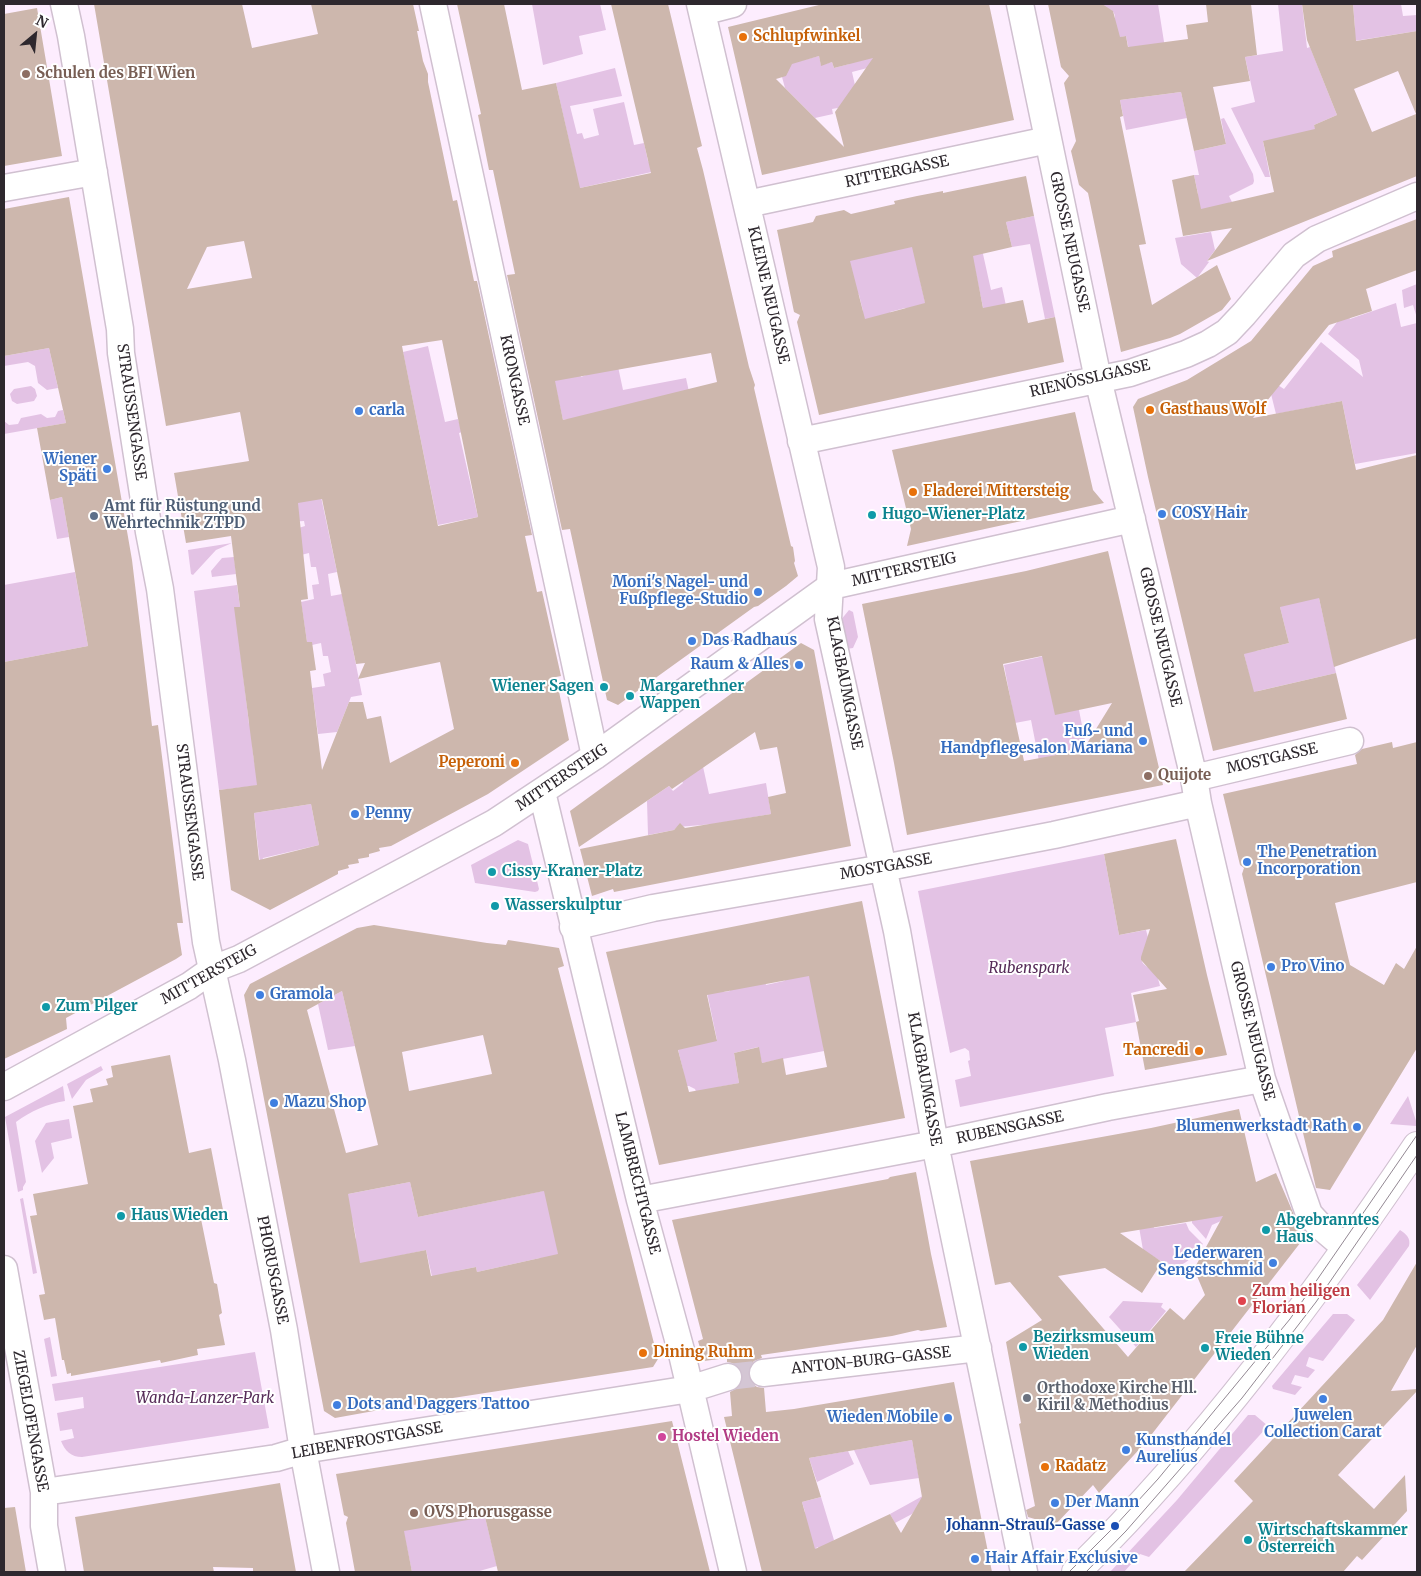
<!DOCTYPE html>
<meta charset="utf-8">
<style>
body{margin:0}
#map{position:relative;width:1421px;height:1576px;overflow:hidden;background:#fdedfe;font-family:Merriweather,serif}
canvas{display:block}
.frame{position:absolute;inset:0;border:5px solid #2e282e;pointer-events:none}
.north{position:absolute;left:10px;top:10px;width:50px;height:50px;-webkit-text-stroke:4px #fff;paint-order:stroke;rotate:28deg;font-size:14px;font-weight:700;line-height:20px;text-align:center;color:#2e282e}
.north::after{content:'';display:block;margin:auto;width:18px;height:22px;background:#2e282e;clip-path:polygon(50% 0,100% 100%,50% 72%,0 100%)}
</style>
<div id="map">
<canvas width="1421" height="1576"></canvas>
<div class="frame"></div>
<div class="north">N</div>
</div>
<script>
const c = document.querySelector('canvas').getContext('2d');
c.lineJoin = 'round';
function fillPath(path, color) {
  c.fillStyle = color;
  c.fill(path, 'evenodd');
}
function trace(path, color, width, dash) {
  c.strokeStyle = color;
  c.lineWidth = width;
  c.lineCap = dash ? 'butt' : 'round';
  c.setLineDash(dash || []);
  c.stroke(path);
}
function write(font, color, halo, rows, align = 'center') {
  c.font = font + ' Merriweather,serif';
  c.lineWidth = 4;
  c.setLineDash([]);
  c.textBaseline = 'middle';
  c.strokeStyle = halo;
  c.fillStyle = color;
  for (const [text, x, y, turn = 0] of rows) {
    c.save();
    c.translate(x, y);
    c.rotate((+turn || 0) * Math.PI / 180);
    c.textAlign = isNaN(turn) ? turn : align;
    if (halo) c.strokeText(text, 0, 0);
    c.fillText(text, 0, 0);
    c.restore();
  }
}
const green = new Path2D(`
 M532,4h68l6,26 -27,6 4,18 -40,11z
 M1098,4h60l10,63 -38,-12 -4,-19 -20,4c4,-7 15,-24 5,-30 -3,-2 -9,-2 -12,-3z
 M1278,4h24l5,44 3,-1 27,68 -23,10 12,28 -63,-12 7,36h-5l-34,-69 24,-6 -10,-45 38,-6z
 M1353,4h48l2,12 14,-1v16l-69,11 7,-14z
 M876,42l-1,24 -23,6 5,22 -14,13 -11,2 1,5 -18,4 -30,-30 -3,-11 10,-14 27,-7 2,9 11,-3 2,6 15,-4z
 M615,68l7,28 -52,10 7,28 5,-1 2,6 15,-4 -6,-26 31,-7 10,43 10,-2 4,18 8,10 -76,17 43,202 63,-12 5,23 -128,19 -10,-45 26,-6 2,8 5,-2 -11,-207 -19,-85z
 M1181,92l6,26 -61,12 -6,-30z
 M1224,118l29,56 1,7 -1,3 -24,12 3,6 -36,11 -4,-18 6,-1 -4,-19h5l-5,-24 32,-7 -5,-25z
 M1034,216l21,101 -10,2 -15,-75 -18,3 -6,-25z
 M1211,232l4,18 -8,11 2,1 -12,16 -16,-14 -6,-26z
 M981,245l10,45 11,-3 9,42 -23,2 -15,-71 -55,11 15,66 -28,-29 -15,4 3,15 -35,8 -5,-22 10,-2 -4,-16 -26,-35 81,-14z
 M1417,284v34l-4,-13 -9,3 -2,-18z
 M1396,303l5,24 16,-4v130l-62,11 -13,-63 -66,13 -9,-36 17,11 37,-47 42,35 -4,-17 -31,-26 13,-17 7,-2 2,4z
 M428,346l17,76 13,-3 4,13 -3,1 19,84 -40,8 -35,-173z
 M49,348l9,40 -11,2 -9,-7 -3,-17 -7,-4 -24,4v-10z
 M31,386l4,3 2,7 -3,5 -17,3 -5,-3 -2,-7 4,-5z
 M63,410l3,13 -62,11v-13l5,4 9,-1 3,-6 20,-4 6,4 8,-1 3,-6z
 M249,461l71,31 17,80 -9,2 3,22 11,-2 20,101 -11,2 -14,35 -19,2 -6,-46 13,-2 -2,-12 8,-2 -3,-16h-5l-2,-13 -9,2 -5,-3 -6,-40 13,-3 -2,-14 7,-1 -3,-17h-5l-2,-14 -8,2 -9,-25 13,-4 -1,-5 -17,1z
 M1294,488l42,185 -78,18 -10,9 2,-21 -7,-29 11,-3 2,4 33,-8 -9,-36z
 M62,497l7,40 -12,2 -7,-39z
 M232,543l-16,7 -23,25 -2,-1 -3,-24z
 M234,557l2,17 -24,3 -1,-6 11,-13z
 M75,572l13,74 -84,16v-77z
 M237,585l3,22h-5l14,117 5,-1c-3,24 -2,40 8,62l-43,5 -25,-199z
 M849,610l4,2 5,25 -5,11 -7,1 -6,-28z
 M1044,656l35,54 8,41 -35,5 -13,5 -8,-41 -16,3 -11,-58z
 M702,762l7,32 57,-11 5,31 -57,10 -37,3 -3,3 -26,5 -1,-34 22,-15 4,5 10,-8 -3,-5z
 M311,804l8,41 -56,13 -1,4 -2,1 -6,-50z
 M518,840l10,4 11,45 -1,2 -3,1 -60,-9 -4,-18z
 M1104,854l15,81 27,-5 4,15c-13,14 -11,19 6,26l4,15 -29,7 5,29 -31,6 9,48 -154,31 -5,-27 16,-4 -3,-15 2,-1 -1,-9 -4,-3 -15,5 -32,-162z
 M812,960l12,91 -62,12 -4,-16 -24,6 5,30 -20,4 -21,10 -3,-8 -6,-3h-4l-2,-16 -17,-70 51,40 -13,-62 20,14 6,-1v-3l35,-8 1,5 18,-4z
 M342,991l13,55 -27,4 -10,-46z
 M101,1066l2,4 -17,10 -14,19 -5,-15z
 M63,1086l2,15c-18,3 -34,10 -49,21l10,60 -3,5v3l-5,2 -13,-75z
 M1408,1096l9,28 -1,2 -26,-2z
 M69,1119l3,19 -21,5 3,15 -12,15 -7,-32 11,-18z
 M557,1146v100l2,14 -19,-2 -63,14 -1,-5 -20,4 -23,10 -7,-31 -69,15 -5,-21 4,-6 -3,-16 -10,-27 67,-13 8,35 125,-26z
 M23,1198l14,75 -4,1 -13,-75z
 M1208,1199l22,18 -18,8 -6,14 -14,-16v-8z
 M1186,1223l3,7 14,14 -11,7 1,3c-12,22 -35,6 -50,-4l-4,-23 14,-3 1,4z
 M1400,1230c6,4 11,8 9,16l-39,54 -13,-15z
 M1123,1301l40,2 -2,4 5,4 -30,36 -27,-30z
 M1333,1314h14l8,6 -32,41 -14,-4 -3,9 9,4 -7,8 -13,-3 -4,9 11,3 -7,8 -22,-6 -1,-3z
 M50,1337l7,39 -6,1 -7,-38z
 M255,1352l14,76 -187,29c-11,0 -17,-6 -21,-16l13,-3 -2,-9 -12,2 -3,-18 27,-5 -1,-11 -28,4 -3,-17z
 M1248,1415h7l13,11 -119,131 -9,-3 -16,18h-14l67,-72z
 M912,1440l7,38 -49,7 -16,-35z
 M848,1451l6,13 -37,18 -8,-24z
 M928,1493l-16,21 -17,9 -5,-9z
 M821,1497l13,43 -10,11 -7,-4 -4,8 -21,-39 13,-4 -3,-10z
 M398,1505l87,12 12,49 -21,6h-64z`);
const building = new Path2D(`
 M94,4h148l10,44 66,-14 -7,-30h102l6,27h-2l6,30 5,13v8l25,119 4,-1 17,81h3l55,254 -7,1 12,56 5,-1 19,85 -5,1 13,63 -81,54 -97,52 -12,2 1,3 -11,3v3l-11,2 1,4 -11,2 1,3 -11,3v3l-68,36 -39,-20 -12,-100 38,-5 -23,-178h6l-9,-71 -45,7 -12,-70 75,-12 -9,-49 -74,14zM244,241l8,37 -65,11 20,-42zM442,340l36,177 -40,9 -36,-180zM322,499l34,165 9,-1 -7,16 82,-17 14,67 -64,34 -9,-47 -14,3 -4,-17h-14l-27,68 -12,-99 6,-1 -4,-28h-5l-6,-42 7,-1 -10,-96zM311,804l8,41 -60,15 -5,-47z
 M457,4h47l18,86 34,-7 24,105 71,-15 -40,-169h57l34,142 -5,2 6,22 46,197 6,18 -1,3 37,158 2,1 2,14 -1,2 4,13 -12,10 -28,20 -4,1 -136,98 -11,-5 -37,-171 -8,1 -55,-255 8,-1 -22,-104h-4l-11,-55 3,-1zM711,353l6,29 -154,38 -8,-39z
 M823,4h166l25,116 -252,55 -34,-148zM819,56l2,10 11,-4 2,6 39,-10 -38,54 9,35 -68,-68 10,-3 6,-12z
 M1048,4h54l11,7 7,26 6,-1 2,11 60,-8 -2,-14 22,-3 -2,-18h45l6,51 -12,2 5,24 -37,6 13,57 -32,7 -13,-59 -61,8 3,16 -3,1 26,127 -7,1 13,60 65,-40 14,34 -9,11 -42,24 -10,4 -49,14 -33,-159 -9,-8 -8,-34 5,-10 -12,-58 5,-7 -8,-9z
 M1302,4h51l3,37 61,-10v145l-210,85 25,-33 -49,8 -11,-56 22,-5 7,34 73,-17 -11,-51 52,-12 -1,-4 23,-10 -30,-75zM1398,71l18,43 -44,18 -18,-43z
 M37,8l25,148 -58,10v-152z
 M1026,176l8,40 -28,6 6,25 -39,9 10,52 40,-8 5,23 27,-6 9,45 -245,53 -22,-93 3,-7 -6,-3 -17,-82 36,-8 3,-6 28,-6 7,4 44,-10 -1,-3 23,-5 26,-5v2zM912,247l13,56 -60,16 -15,-58z
 M69,197l63,363 20,166 6,-1 25,198h-6l5,32 -6,4 -110,59 1,11 -63,30v-397l84,-16 -26,-149 -12,3 -13,-72 29,-5 -17,-75 -45,8v-147z
 M1417,219v51l-51,19 6,22 -43,14 -76,93 89,-17 14,69 61,-15v183l-83,29 -15,-69 -39,9 9,36 -45,11 10,38 82,-19 11,46 -134,32 -65,-274 -15,-70 5,-8 49,-19 64,-39 62,-75 20,-9 -1,-6z
 M1075,412l18,78 11,13 -197,43 4,-17 -19,-79z
 M1108,551l55,234 -256,50 -13,-72 -32,-159 164,-33zM1042,656l13,59 57,-12 -29,47 -59,11 -21,-97z
 M801,643l13,7 37,196 -237,46 -1,-3 -21,7 -12,-47 94,-19 6,-7 5,5 86,-14 -3,-17 18,-4 -9,-46 -17,3 -5,-18 -83,57 -3,-3 -90,61 -9,-36z
 M1392,742l1,6 24,-6v140l-82,21 15,62 34,20 12,-22 8,6 13,-23v102l-87,142 -14,-2 -74,-314 2,-6 -4,-3 -17,-71 134,-30 -2,-9 7,-6z
 M1176,839l31,136 20,80 -82,15 -9,-48 3,-1 -6,-26 34,-6 -26,-29v-3l9,-28 -31,6 -15,-81z
 M862,901l43,217 -246,47 -53,-213zM809,976l18,91 -41,8 -3,-17 -21,5 -3,-16 -25,6 5,30 -50,9 -11,-42 39,-9 -10,-46z
 M374,925l113,18 19,2 2,-5 51,8 5,18 -6,2 100,391 -5,8 -213,33 -53,10 -2,-1 -50,9 -11,-7 -80,-416 6,-11 107,-56zM342,991l36,154 -32,8 -39,-143zM483,1035l9,39 -83,17 -7,-39zM410,1182l8,35 126,-26 14,63 -81,18 -1,-5 -45,9 -5,-26 -66,13 -12,-69z
 M170,1055l19,98 22,-5 13,67 -23,4 13,64 3,1 5,29 -3,2 6,30 -28,4 1,6 -37,8 -1,-3 -89,16v-3l-4,1 -3,-14h-2l-7,-42 -11,2 -5,-25 6,-1 -15,-78 7,-1 -4,-21 55,-10 -15,-78 20,-4 -3,-13 18,-4 -2,-6 7,-2 -2,-11z
 M1239,1109l17,73 20,-9 28,65 -159,205 -46,50 -6,-8 -38,40 -27,-8 -2,-7 9,-4 -16,-82 2,-1 -15,-81 36,-22 -32,-38 -15,3 -25,-124 181,-33zM1223,1216l-29,53 11,26 -21,25 -14,-12 -42,49 -70,-81 47,-8 37,25 20,-31 -42,-29z
 M916,1172l15,82 16,73 -26,4 -3,-1 -26,6 -131,19 1,3 -8,3 -5,6 -1,8 3,7 6,5 7,1 2,24 28,-3 160,-27 38,190h-230l-38,-155 8,-1 -2,-24 9,-5 4,-7 -1,-7 -4,-7 -6,-3 -5,-1v-4l-23,3 -6,-20 5,-2 -31,-119 216,-41 2,-2zM912,1440l10,57 -21,36 -11,-19 -75,35 -13,-47 19,-5 -12,-39z
 M1417,1262v83l-26,46 26,-2v2l-79,84 36,34 31,-34 2,36 -45,49 -5,-4 -14,16h-159l69,-71 -19,-20 149,-161z
 M672,1421l38,151h-212l-13,-55 -81,14 8,41h-57l-9,-49 2,-6 -4,-2 -8,-41z
 M280,1483l16,89h-43v-4l-40,-1 1,5h-130l-9,-55z
 M15,1507l11,65h-22v-64z`);
const streetTunnel = new Path2D(`
 M728,1377l35,-4`);
const street = new Path2D(`
 M64,4l7,32 49,293 1,24 28,179 11,57 46,353 26,118 52,270 19,120 23,122
 M433,4l162,752
 M700,4l131,563 -3,52 69,312 38,213 89,428
 M1020,4l78,375 96,399 4,25 64,276 47,135 10,11 27,23
 M702,12l31,-8
 M4,188l90,-16
 M747,204l301,-64
 M801,441l329,-68 56,-19 22,-10 19,-12 17,-18 50,-59 23,-16 100,-43
 M1194,778l156,-37
 M542,792l98,408 42,154 51,218
 M573,927l80,-19 230,-40 171,-33 144,-32
 M4,1087l185,-101 24,-17 26,-10 255,-136 101,-67 236,-170 301,-67
 M640,1200l295,-56 173,-37 154,-28
 M4,1269l40,223v34l8,46
 M763,1373l215,-25
 M44,1492l232,-34 27,-8 387,-61 38,-12`);
const secondary = new Path2D(`
 M1076,1572c130,-128 239,-275 341,-426`);
const tram = new Path2D(`
 M1069,1572l46,-46 43,-47 132,-160 127,-184
 M1086,1572l40,-41 116,-133 74,-96 101,-147`);
const markers = [
 [743,37,5,"#e8710a"],
 [26,74,5,"#8d6e63"],
 [1150,410,5,"#e8710a"],
 [359,411,5,"#3f7fe0"],
 [107,469,5,"#3f7fe0"],
 [913,492,5,"#e8710a"],
 [1162,514,5,"#3f7fe0"],
 [872,515,5,"#0f9aa8"],
 [94,516,5,"#5c6f8a"],
 [758,592,5,"#3f7fe0"],
 [692,641,5,"#3f7fe0"],
 [799,665,5,"#3f7fe0"],
 [604,687,5,"#0f9aa8"],
 [630,696,5,"#0f9aa8"],
 [1143,741,5,"#3f7fe0"],
 [515,763,5,"#e8710a"],
 [1148,776,5,"#8d6e63"],
 [355,814,5,"#3f7fe0"],
 [1247,862,5,"#3f7fe0"],
 [492,872,5,"#0f9aa8"],
 [495,906,5,"#0f9aa8"],
 [1271,967,5,"#3f7fe0"],
 [260,995,5,"#3f7fe0"],
 [46,1007,5,"#0f9aa8"],
 [1199,1051,5,"#e8710a"],
 [274,1103,5,"#3f7fe0"],
 [1357,1127,5,"#3f7fe0"],
 [121,1216,5,"#0f9aa8"],
 [1266,1230,5,"#0f9aa8"],
 [1273,1263,5,"#3f7fe0"],
 [1242,1301,5,"#e0444e"],
 [1023,1347,5,"#0f9aa8"],
 [1205,1348,5,"#0f9aa8"],
 [643,1353,5,"#e8710a"],
 [1027,1398,5,"#6b7280"],
 [1323,1399,5,"#3f7fe0"],
 [337,1405,5,"#3f7fe0"],
 [948,1418,5,"#3f7fe0"],
 [662,1437,5,"#d1479c"],
 [1126,1450,5,"#3f7fe0"],
 [1045,1467,5,"#e8710a"],
 [1055,1503,5,"#3f7fe0"],
 [414,1513,5,"#8d6e63"],
 [1115,1526,5,"#1a4fb4"],
 [1248,1540,5,"#0f9aa8"],
 [975,1559,5,"#3f7fe0"]
];
const foodNames = [
 ["Schlupfwinkel",753,37],
 ["Gasthaus Wolf",1160,410],
 ["Fladerei Mittersteig",923,492],
 ["Peperoni",505,763,"right"],
 ["Tancredi",1189,1051,"right"],
 ["Dining Ruhm",653,1353],
 ["Radatz",1055,1467]
];
const educationNames = [
 ["Schulen des BFI Wien",36,74],
 ["Quijote",1158,776],
 ["OVS Phorusgasse",424,1513]
];
const streetNames = [
 ["RITTERGASSE",897,172,-12],
 ["GROSSE NEUGASSE",1069,242,78],
 ["KLEINE NEUGASSE",768,295,77],
 ["RIENÖSSLGASSE",1090,379,-13],
 ["KRONGASSE",514,380,78],
 ["STRAUSSENGASSE",131,412,82],
 ["MITTERSTEIG",904,570,-13],
 ["GROSSE NEUGASSE",1160,637,77],
 ["KLAGBAUMGASSE",844,683,79],
 ["MOSTGASSE",1272,759,-13],
 ["MITTERSTEIG",562,778,-34],
 ["STRAUSSENGASSE",189,812,83],
 ["MOSTGASSE",886,867,-10],
 ["MITTERSTEIG",209,975,-29],
 ["GROSSE NEUGASSE",1252,1031,76],
 ["KLAGBAUMGASSE",924,1079,80],
 ["RUBENSGASSE",1010,1128,-12],
 ["LAMBRECHTGASSE",637,1183,76],
 ["PHORUSGASSE",272,1270,79],
 ["ANTON-BURG-GASSE",871,1361,-6],
 ["ZIEGELOFENGASSE",30,1421,80],
 ["LEIBENFROSTGASSE",367,1441,-10]
];
const shopNames = [
 ["carla",369,411],
 ["Wiener",97,460,"right"],
 ["Späti",97,477,"right"],
 ["COSY Hair",1172,514],
 ["Moni's Nagel- und",748,583,"right"],
 ["Fußpflege-Studio",748,600,"right"],
 ["Das Radhaus",702,641],
 ["Raum & Alles",789,665,"right"],
 ["Fuß- und",1133,732,"right"],
 ["Handpflegesalon Mariana",1133,749,"right"],
 ["Penny",365,814],
 ["The Penetration",1257,853],
 ["Incorporation",1257,870],
 ["Pro Vino",1281,967],
 ["Gramola",270,995],
 ["Mazu Shop",284,1103],
 ["Blumenwerkstadt Rath",1347,1127,"right"],
 ["Lederwaren",1263,1254,"right"],
 ["Sengstschmid",1263,1271,"right"],
 ["Dots and Daggers Tattoo",347,1405],
 ["Juwelen",1323,1416,"center"],
 ["Collection Carat",1323,1433,"center"],
 ["Wieden Mobile",938,1418,"right"],
 ["Kunsthandel",1136,1441],
 ["Aurelius",1136,1458],
 ["Der Mann",1065,1503],
 ["Hair Affair Exclusive",985,1559]
];
const serviceNames = [
 ["Amt für Rüstung und",104,507],
 ["Wehrtechnik ZTPD",104,524]
];
const cultureNames = [
 ["Hugo-Wiener-Platz",882,515],
 ["Wiener Sagen",594,687,"right"],
 ["Margarethner",640,687],
 ["Wappen",640,704],
 ["Cissy-Kraner-Platz",502,872],
 ["Wasserskulptur",505,906],
 ["Zum Pilger",56,1007],
 ["Haus Wieden",131,1216],
 ["Abgebranntes",1276,1221],
 ["Haus",1276,1238],
 ["Bezirksmuseum",1033,1338],
 ["Wieden",1033,1355],
 ["Freie Bühne",1215,1339],
 ["Wieden",1215,1356],
 ["Wirtschaftskammer",1258,1531],
 ["Österreich",1258,1548]
];
const parkNames = [
 ["Rubenspark",1029,969],
 ["Wanda-Lanzer-Park",205,1399]
];
const healthNames = [
 ["Zum heiligen",1252,1292],
 ["Florian",1252,1309]
];
const worshipNames = [
 ["Orthodoxe Kirche Hll.",1037,1389],
 ["Kiril & Methodius",1037,1406]
];
const hotelNames = [
 ["Hostel Wieden",672,1437]
];
const transitNames = [
 ["Johann-Strauß-Gasse",1105,1526]
];
fillPath(green, '#e3c2e4');
fillPath(building, '#cdb7ad');
trace(streetTunnel, '#d4c6d4', 26, [26, 13]);
trace(street, '#d0c0d0', 29);
trace(secondary, '#d0c0d0', 30);
trace(street, '#fff', 26);
trace(secondary, '#fff', 28);
trace(tram, '#938893', 1);
for (const [x, y, r, color] of markers) {
  const dot = new Path2D();
  dot.arc(x, y, r, 0, 2 * Math.PI);
  c.fillStyle = color;
  c.fill(dot);
  trace(dot, '#fff', 2);
}
write('bold 15px', '#c56008', '#fff', foodNames, 'left');
write('bold 15px', '#785e54', '#fff', educationNames, 'left');
write('15px', '#2e282e', '#fff', streetNames);
write('bold 15px', '#366cbe', '#fff', shopNames, 'left');
write('bold 15px', '#4e5e75', '#fff', serviceNames, 'left');
write('bold 15px', '#0d838f', '#fff', cultureNames, 'left');
write('italic 15px', '#562b58', '#fff', parkNames);
write('bold 15px', '#be3a42', '#fff', healthNames, 'left');
write('bold 15px', '#5b616d', '#fff', worshipNames, 'left');
write('bold 15px', '#b23c85', '#fff', hotelNames, 'left');
write('bold 15px', '#164399', '#fff', transitNames, 'right');
</script>
